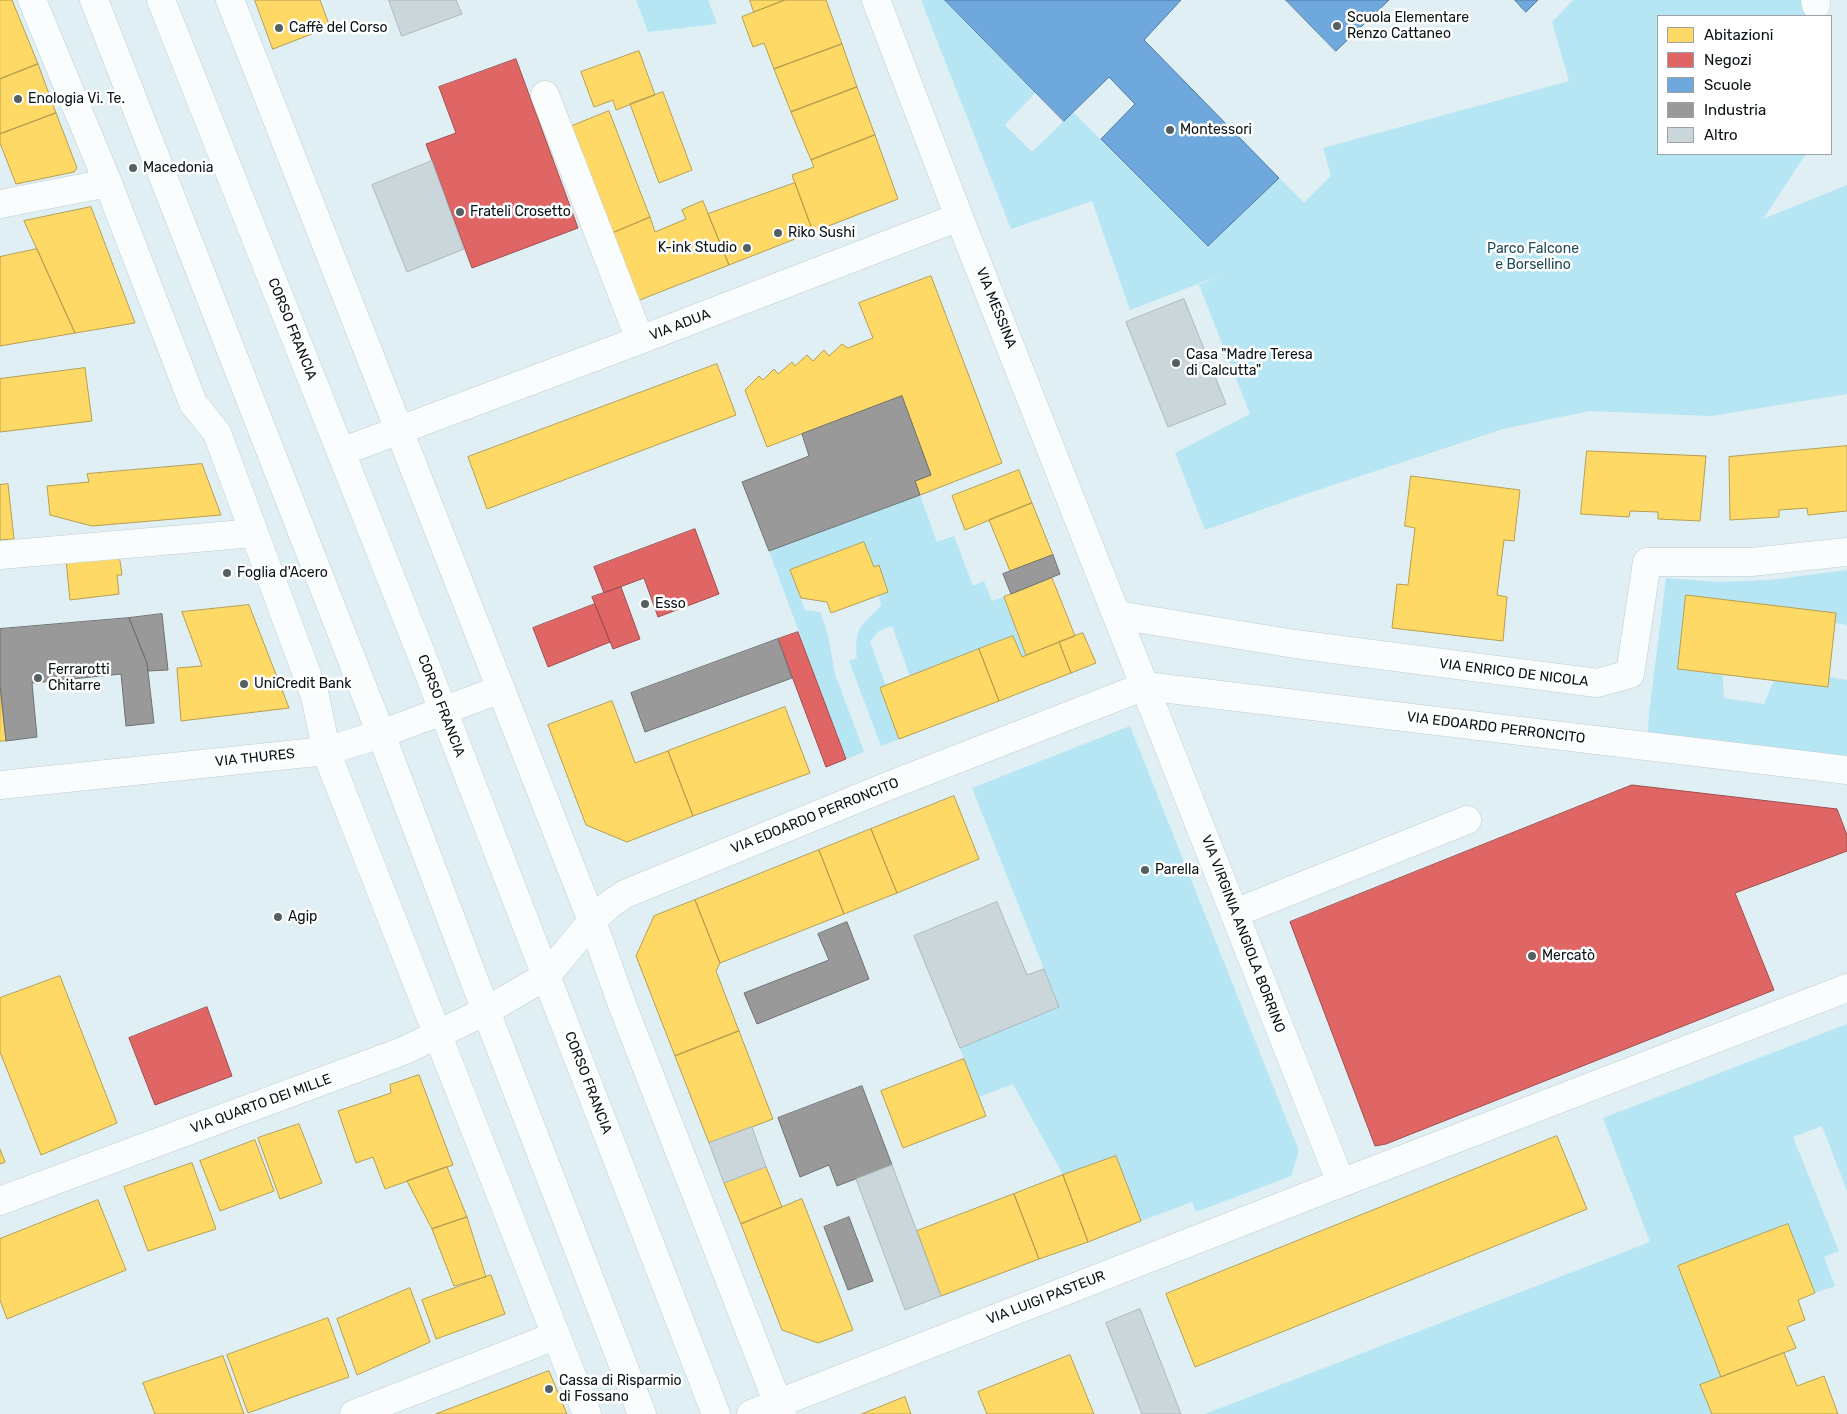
<!DOCTYPE html>
<meta charset="utf-8">
<style>
body{margin:0}
#map{position:relative;width:1847px;height:1414px;overflow:hidden;background:#e0eff3;font-family:Rubik,sans-serif}
canvas{display:block}
.legend{position:absolute;left:1657px;top:15px;width:175px;height:140px;box-sizing:border-box;background:#fff;border:1px solid #9da1a2;margin:0;padding:6px 9px;list-style:none;font-size:15px;color:#0a1316}
.legend li{display:flex;align-items:center;gap:10px;height:25px}
.legend b{width:25px;border:1px solid #9da1a2}
</style>
<div id="map">
<canvas width="1847" height="1414"></canvas>
<ul class="legend">
<li><b style="height:14px;background:#ffd966"></b>Abitazioni</li>
<li><b style="height:14px;background:#e06666"></b>Negozi</li>
<li><b style="height:14px;background:#6fa8dc"></b>Scuole</li>
<li><b style="height:14px;background:#999"></b>Industria</li>
<li><b style="height:14px;background:#cbd6da"></b>Altro</li>
</ul>
</div>
<script>
const c = document.querySelector('canvas').getContext('2d');
c.lineJoin = 'round';
function fillPath(path, color) {
  c.fillStyle = color;
  c.fill(path, 'evenodd');
}
function trace(path, color, width, dash) {
  c.strokeStyle = color;
  c.lineWidth = width;
  c.lineCap = dash ? 'butt' : 'round';
  c.setLineDash(dash || []);
  c.stroke(path);
}
function write(font, color, halo, rows, align = 'center') {
  c.font = font + ' Rubik,sans-serif';
  c.lineWidth = 5;
  c.setLineDash([]);
  c.textBaseline = 'middle';
  c.strokeStyle = halo;
  c.fillStyle = color;
  for (const [text, x, y, turn = 0] of rows) {
    c.save();
    c.translate(x, y);
    c.rotate((+turn || 0) * Math.PI / 180);
    c.textAlign = isNaN(turn) ? turn : align;
    if (halo) c.strokeText(text, 0, 0);
    c.fillText(text, 0, 0);
    c.restore();
  }
}
const green = new Path2D(`
 M636,0h72l9,24 -69,8z
 M921,0h24l91,92 -31,33 27,27 41,-40 135,134 71,-68 25,25 27,-27 -8,-28 246,-67 -17,-59 21,-22h230l4,16h-149v138h148l-43,65 84,-34v209l-136,22 -121,-5 -87,18 -203,67 -95,34 -30,-77 75,-39 -51,-129 25,-11 -94,36 -38,-109 -81,28z
 M920,495l17,47 17,-6 19,50 11,-5 8,20 12,-4 22,58 -4,2 -9,-21 -103,40 -18,-50 -13,5 -9,11 16,44 -6,3 19,50 -18,7 -32,-85 8,-3c-3,-31 4,-32 24,-52l-2,-10 9,-4 -9,-26 -5,1 -10,-25 -74,28 15,40 15,2 8,23 7,39 29,78 -18,7 -77,-208z
 M1847,570v55l-161,-29 -8,73 45,6 1,23 40,6 10,-24 55,-3 18,3v79l-199,-24 1,-22 17,-135 53,4 51,-2z
 M1130,726l169,425 -8,25 -95,36 -4,-10 -51,19 -25,-65 -53,19 -50,-91 -34,13 -19,-49 99,-41 -87,-219z
 M1847,1024v167l-25,-65 -29,11 46,114 -15,6 11,29 -20,7 -27,-69 -109,42 42,111 -21,8 12,29h-507l445,-172 -47,-124z`);
const homes = new Path2D(`
 M0,0h12l26,64 -38,15z
 M255,0h65l10,27 -57,22z
 M750,0h35l-31,12z
 M785,0h41l16,44 -68,25 -10,-26 -11,4 -11,-30z
 M842,44l15,43 -66,25 -17,-43z
 M639,51l16,44 -39,15 -3,-10 -19,7 -13,-35z
 M38,64l18,49 -56,21v-55z
 M857,87l18,48 -64,25 -20,-48z
 M663,92l29,78 -33,13 -29,-79z
 M609,111l41,106 -38,16 -40,-107z
 M56,113l21,55 -3,4 -58,12 -16,-41v-9z
 M875,135l23,64 -85,33 -21,-57 22,-8 -3,-7z
 M795,183l18,49 -84,33 -21,-51z
 M703,201l26,64 -92,36 -25,-68 38,-16 5,15 31,-13 -4,-9z
 M91,207l44,116 -60,10 -51,-112z
 M37,249l38,84 -75,13v-89z
 M931,276l71,187 -82,32 -5,-14 16,-6 -29,-79 -135,51 -22,-57 14,-14 4,4 11,-11 4,5 14,-12 3,4 12,-11 6,6 11,-11 5,6 13,-12 6,4 25,-10 -14,-35z
 M717,364l19,51 -249,94 -19,-52z
 M85,368l7,53 -92,11v-53z
 M1847,446v65l-39,4 -1,-7 -28,2v7l-49,3 -1,-63z
 M1587,451l119,5 -6,65 -42,-2v-7l-28,-1 -1,6 -48,-3z
 M202,464l19,51 -129,11 -42,-11 -3,-29 42,-4 -2,-8z
 M1019,470l13,33 -67,27 -13,-34z
 M1411,476l109,14 -6,51 -10,-1 -7,55 10,2 -4,44 -111,-13 5,-44 11,1 7,-57 -10,-2z
 M8,484l6,55 -14,1v-55z
 M1032,503l21,52 -43,16 -21,-51z
 M864,542l10,25 5,-2 9,27 -57,21 -4,-11 -26,-4 -11,-28z
 M119,554l3,21h-5l2,19 -49,6 -4,-41z
 M1052,578l23,58 -49,19 -22,-58z
 M1686,595l150,18 -8,74 -150,-18z
 M249,605l40,103 -108,13 -4,-53 25,-2 -20,-54z
 M1083,633l13,30 -25,10 -12,-31z
 M1013,636l9,21 37,-15 12,31 -72,28 -20,-52z
 M979,649l20,52 -100,38 -19,-51z
 M0,688l6,53h-6z
 M612,701l23,62 33,-12 25,65 -66,26 -41,-17 -38,-100z
 M785,707l25,66 -117,43 -25,-65z
 M954,796l25,63 -82,34 -26,-64z
 M871,829l26,64 -53,21 -25,-64z
 M819,850l25,64 -124,49 -25,-63z
 M695,900l25,63 -4,8 23,60 -64,25 -39,-100 18,-40z
 M60,976l57,147 -76,32 -41,-103v-54z
 M739,1031l34,88 -64,24 -34,-87z
 M964,1059l22,57 -83,32 -22,-57z
 M419,1075l34,90 -68,24 -12,-32 -17,6 -18,-52 53,-18 -1,-8z
 M299,1124l23,59 -42,16 -22,-61z
 M1557,1136l30,73 -392,158 -29,-73z
 M255,1140l19,51 -54,20 -20,-50z
 M0,1149l5,13 -5,2z
 M1116,1156l25,65 -53,21 -25,-67z
 M192,1163l24,66 -68,22 -24,-64z
 M447,1167l20,50 -35,12 -25,-48z
 M766,1167l16,40 -41,17 -17,-41z
 M1063,1175l25,67 -49,17 -25,-65z
 M1014,1194l25,65 -98,37 -24,-65z
 M802,1199l51,131 -35,13 -36,-13 -41,-106z
 M98,1200l28,70 -119,49 -7,-19v-61z
 M467,1217l19,60 -32,9 -22,-57z
 M1788,1224l27,69 -17,7 7,20 -18,7 9,21 -75,29 -43,-111z
 M491,1275l14,39 -69,25 -14,-39z
 M410,1288l20,54 -73,33 -20,-56z
 M328,1318l21,59 -101,36 -21,-58z
 M1784,1353l13,33 27,-10 14,38h-126l-12,-29z
 M1070,1355l24,59h-107l-9,-22z
 M223,1356l21,58h-89l-12,-31z
 M549,1371l18,43h-131z
 M905,1397l6,17h-49z`);
const shops = new Path2D(`
 M516,59l62,169 -106,40 -46,-124 30,-11 -17,-46z
 M695,529l24,65 -61,23 -14,-39 -40,15 -10,-26z
 M621,587l19,52 -27,10 -21,-52z
 M595,604l15,38 -62,25 -15,-39z
 M798,632l48,127 -20,8 -48,-128z
 M1632,785l205,24 10,26v16l-112,42 39,97 -388,154 -11,2 -85,-224z
 M207,1007l25,69 -77,29 -26,-67z`);
const schools = new Path2D(`
 M945,0h236l-37,40 135,138 -71,68 -107,-107 34,-35 -26,-27 -45,44z
 M1286,0h103l-53,51z
 M1515,0h23l-12,12z`);
const industry = new Path2D(`
 M902,396l29,79 -16,6 5,14 -151,56 -27,-69 67,-26 -7,-22z
 M1053,555l7,19 -49,20 -8,-20z
 M162,614l6,56 -20,1 -1,-8 -18,-45z
 M129,618l18,45 7,60 -28,3 -5,-52 -89,9 5,54 -31,4 -6,-57v-55z
 M778,639l14,39 -147,54 -14,-39z
 M847,922l22,57 -112,45 -13,-31 85,-33 -11,-26z
 M862,1086l30,79 -55,21 -8,-21 -29,12 -22,-59z
 M849,1217l24,64 -25,9 -24,-63z`);
const building = new Path2D(`
 M389,0h67l6,14 -60,22z
 M432,161l32,88 -57,23 -35,-87z
 M1184,299l42,105 -58,23 -42,-105z
 M997,902l30,73 17,-6 15,38 -99,41 -46,-112z
 M752,1127l14,40 -42,16 -15,-40z
 M892,1165l49,131 -36,14 -49,-131z
 M1140,1309l41,105h-39l-36,-91z`);
const minor = new Path2D(`
 M32,0l76,183 85,220 24,30 98,263 12,58 260,660
 M230,0l362,921 31,86 159,407
 M876,0l83,217 382,966
 M1815,0l1,5
 M545,95l95,245
 M0,204l108,-21
 M341,452l299,-112 319,-123
 M0,555l254,-22
 M1117,615l178,29 302,39 33,-9 17,-112h104l96,-10
 M0,785l326,-34 55,-17 120,-45
 M1235,913l232,-93
 M0,1201l403,-150 83,-40 60,-35 46,-55 17,-16 16,-11 263,-108 257,-100 702,84
 M354,1414l201,-78
 M751,1414l590,-231 506,-195`);
const major = new Path2D(`
 M94,0l287,734 105,277 156,403
 M161,0l261,656 294,758`);
const markers = [
 [1337,26,5,"#556063"],
 [279,28,5,"#556063"],
 [18,99,5,"#556063"],
 [1170,130,5,"#556063"],
 [133,168,5,"#556063"],
 [460,212,5,"#556063"],
 [778,233,5,"#556063"],
 [747,248,5,"#556063"],
 [1176,363,5,"#556063"],
 [227,573,5,"#556063"],
 [645,604,5,"#556063"],
 [38,678,5,"#556063"],
 [244,684,5,"#556063"],
 [1145,870,5,"#556063"],
 [278,917,5,"#556063"],
 [1532,956,5,"#556063"],
 [549,1389,5,"#556063"]
];
const poiNames = [
 ["Scuola Elementare",1347,18],
 ["Renzo Cattaneo",1347,34],
 ["Caffè del Corso",289,28],
 ["Enologia Vi. Te.",28,99],
 ["Montessori",1180,130],
 ["Macedonia",143,168],
 ["Frateli Crosetto",470,212],
 ["Riko Sushi",788,233],
 ["K-ink Studio",737,248,"right"],
 ["Casa \"Madre Teresa",1186,355],
 ["di Calcutta\"",1186,371],
 ["Foglia d'Acero",237,573],
 ["Esso",655,604],
 ["Ferrarotti",48,670],
 ["Chitarre",48,686],
 ["UniCredit Bank",254,684],
 ["Parella",1155,870],
 ["Agip",288,917],
 ["Mercatò",1542,956],
 ["Cassa di Risparmio",559,1381],
 ["di Fossano",559,1397]
];
const parkNames = [
 ["Parco Falcone",1533,249],
 ["e Borsellino",1533,265]
];
const streetNames = [
 ["VIA MESSINA",996,308,68],
 ["VIA ADUA",680,325,-21],
 ["CORSO FRANCIA",292,329,68],
 ["VIA ENRICO DE NICOLA",1514,673,7],
 ["CORSO FRANCIA",441,706,69],
 ["VIA EDOARDO PERRONCITO",1496,728,7],
 ["VIA THURES",255,758,-6],
 ["VIA EDOARDO PERRONCITO",815,816,-22],
 ["VIA VIRGINIA ANGIOLA BORRINO",1243,934,69],
 ["CORSO FRANCIA",588,1083,69],
 ["VIA QUARTO DEI MILLE",261,1104,-20],
 ["VIA LUIGI PASTEUR",1046,1298,-21]
];
fillPath(green, '#b6e6f4');
fillPath(homes, '#ffd966');
trace(homes, '#b69e4e', 1);
fillPath(shops, '#e06666');
trace(shops, '#a04d4e', 1);
fillPath(schools, '#6fa8dc');
trace(schools, '#517ba1', 1);
fillPath(industry, '#999');
trace(industry, '#6e7172', 1);
fillPath(building, '#cbd6da');
trace(building, '#acb7bb', 1);
trace(minor, '#c0cccf', 29);
trace(major, '#c0cccf', 29);
trace(minor, '#fafdfd', 28);
trace(major, '#fafdfd', 28);
for (const [x, y, r, color] of markers) {
  const dot = new Path2D();
  dot.arc(x, y, r, 0, 2 * Math.PI);
  c.fillStyle = color;
  c.fill(dot);
  trace(dot, '#fff', 2);
}
write('14px', '#0a1316', '#fff', poiNames, 'left');
write('14px', '#1f4a56', '#fff', parkNames);
write('14px', '#0a1316', '#fff', streetNames);
</script>
